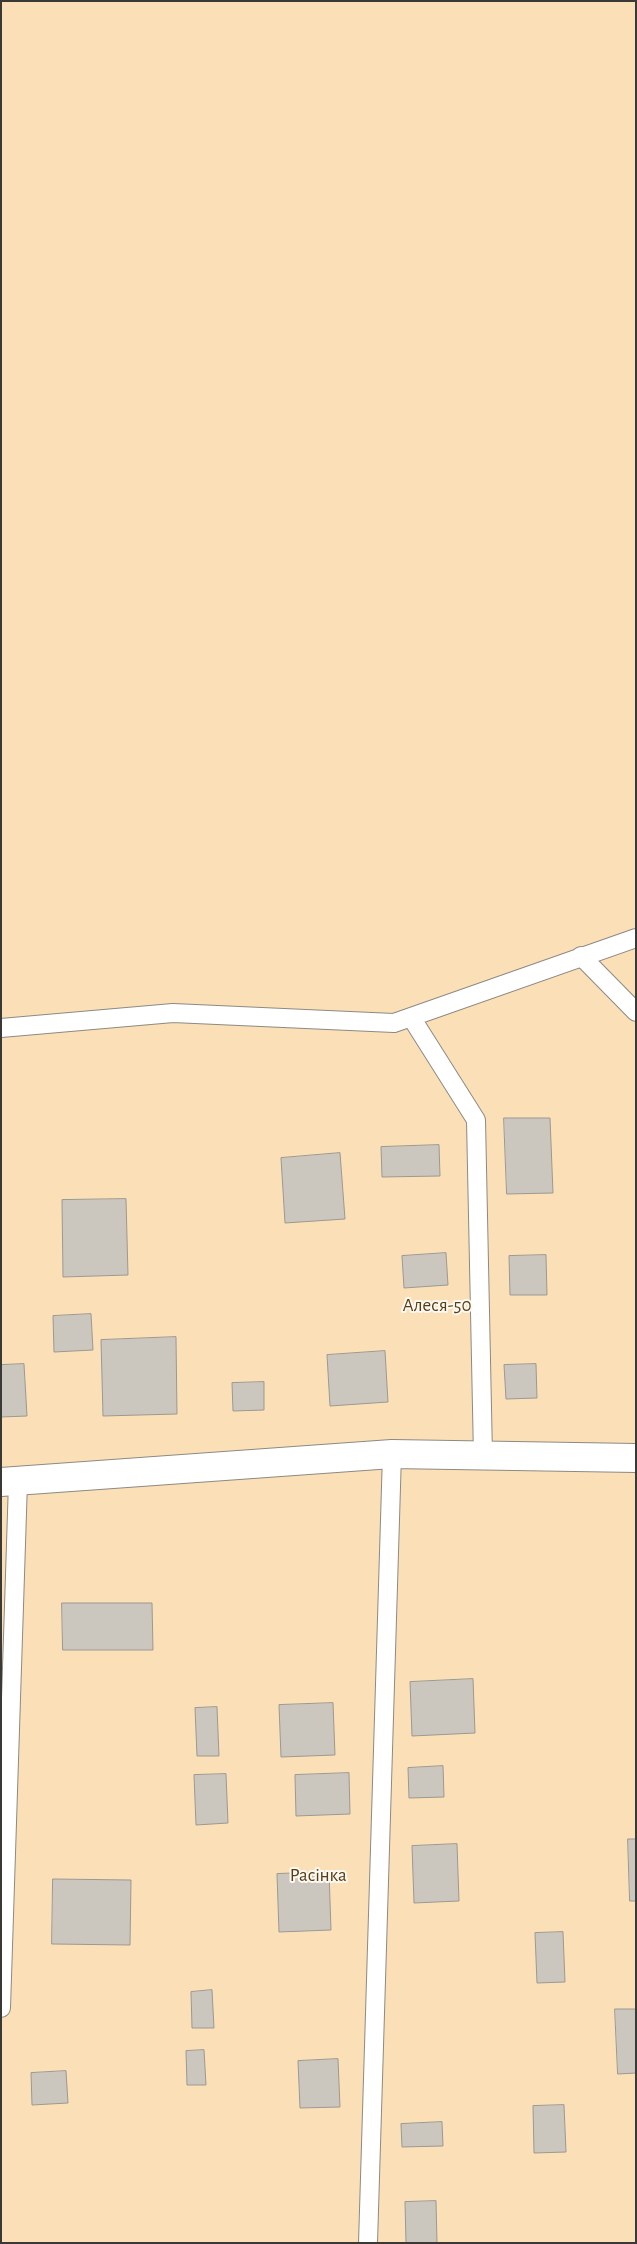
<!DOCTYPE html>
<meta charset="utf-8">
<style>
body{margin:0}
#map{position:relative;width:637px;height:2244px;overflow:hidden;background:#fdf8f1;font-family:"Alegreya Sans",sans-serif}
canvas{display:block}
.frame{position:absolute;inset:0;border:2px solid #3b3936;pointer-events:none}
</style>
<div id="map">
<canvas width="637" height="2244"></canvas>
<div class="frame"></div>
</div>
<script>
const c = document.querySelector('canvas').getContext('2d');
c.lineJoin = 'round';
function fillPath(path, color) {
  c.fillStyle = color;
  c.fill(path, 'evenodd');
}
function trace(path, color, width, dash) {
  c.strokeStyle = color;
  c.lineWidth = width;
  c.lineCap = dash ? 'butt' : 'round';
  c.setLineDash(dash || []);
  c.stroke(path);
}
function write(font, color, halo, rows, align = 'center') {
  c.font = font + ' "Alegreya Sans",sans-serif';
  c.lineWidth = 4;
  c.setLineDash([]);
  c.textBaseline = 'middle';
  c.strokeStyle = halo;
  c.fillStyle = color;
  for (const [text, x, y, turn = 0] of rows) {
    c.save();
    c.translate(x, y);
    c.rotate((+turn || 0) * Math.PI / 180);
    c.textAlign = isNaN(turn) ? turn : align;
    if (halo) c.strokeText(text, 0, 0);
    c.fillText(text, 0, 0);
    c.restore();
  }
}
const green = new Path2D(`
 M1,1h635v2242h-635z`);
const building = new Path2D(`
 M504,1118h46l3,75 -46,1z
 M439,1145l1,31 -58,1 -1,-30z
 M340,1153l5,66 -60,4 -4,-65z
 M126,1199l2,76 -65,2 -1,-77z
 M446,1253l2,32 -44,3 -2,-32z
 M546,1255l1,40h-37l-1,-39z
 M91,1314l2,36 -39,2 -1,-36z
 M176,1337l1,77 -74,2 -2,-76z
 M385,1351l3,51 -58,4 -3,-51z
 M24,1364l3,52 -26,1v-52z
 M536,1364l1,34 -31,1 -2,-34z
 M264,1382v28l-31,1 -1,-28z
 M62,1603h90l1,47h-90z
 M473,1679l2,54 -63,3 -2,-54z
 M333,1703l2,52 -54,2 -2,-52z
 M217,1707l2,49h-22l-2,-48z
 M443,1766l1,31 -35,1 -1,-30z
 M349,1773l1,41 -54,2 -1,-41z
 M226,1774l2,49 -32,2 -2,-50z
 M628,1839h8v62h-6z
 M457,1844l2,57 -45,2 -2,-57z
 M329,1872l2,58 -52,2 -2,-58z
 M53,1879l78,1 -1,65 -78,-1z
 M563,1932l2,50 -28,1 -2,-50z
 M212,1990l2,38h-22l-1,-36z
 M615,2009h21v64l-18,1z
 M204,2050l2,35h-19l-1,-34z
 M338,2059l2,48 -40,1 -2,-47z
 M66,2071l2,32 -36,2 -1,-32z
 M564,2105l2,47 -32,1 -1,-47z
 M442,2122l1,24 -41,1 -1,-23z
 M436,2201l1,42h-31l-1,-41z`);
const lane = new Path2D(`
 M581,956l55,56
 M411,1017l65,103 7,336
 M1,1028l172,-15 221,10 242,-85
 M1,2008l17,-526
 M368,2243l24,-789`);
const street = new Path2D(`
 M1,1482l391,-28 244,4`);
const parkNames = [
 ["Алеся-50",437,1305],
 ["Расінка",318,1875]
];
fillPath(green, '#fbe0b7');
fillPath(building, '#cbc7bf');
trace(building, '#9d9992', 1);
trace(lane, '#8e8982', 20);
trace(street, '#8e8982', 30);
trace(lane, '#fff', 18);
trace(street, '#fff', 28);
write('19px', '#563e11', '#fdf8f1', parkNames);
</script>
